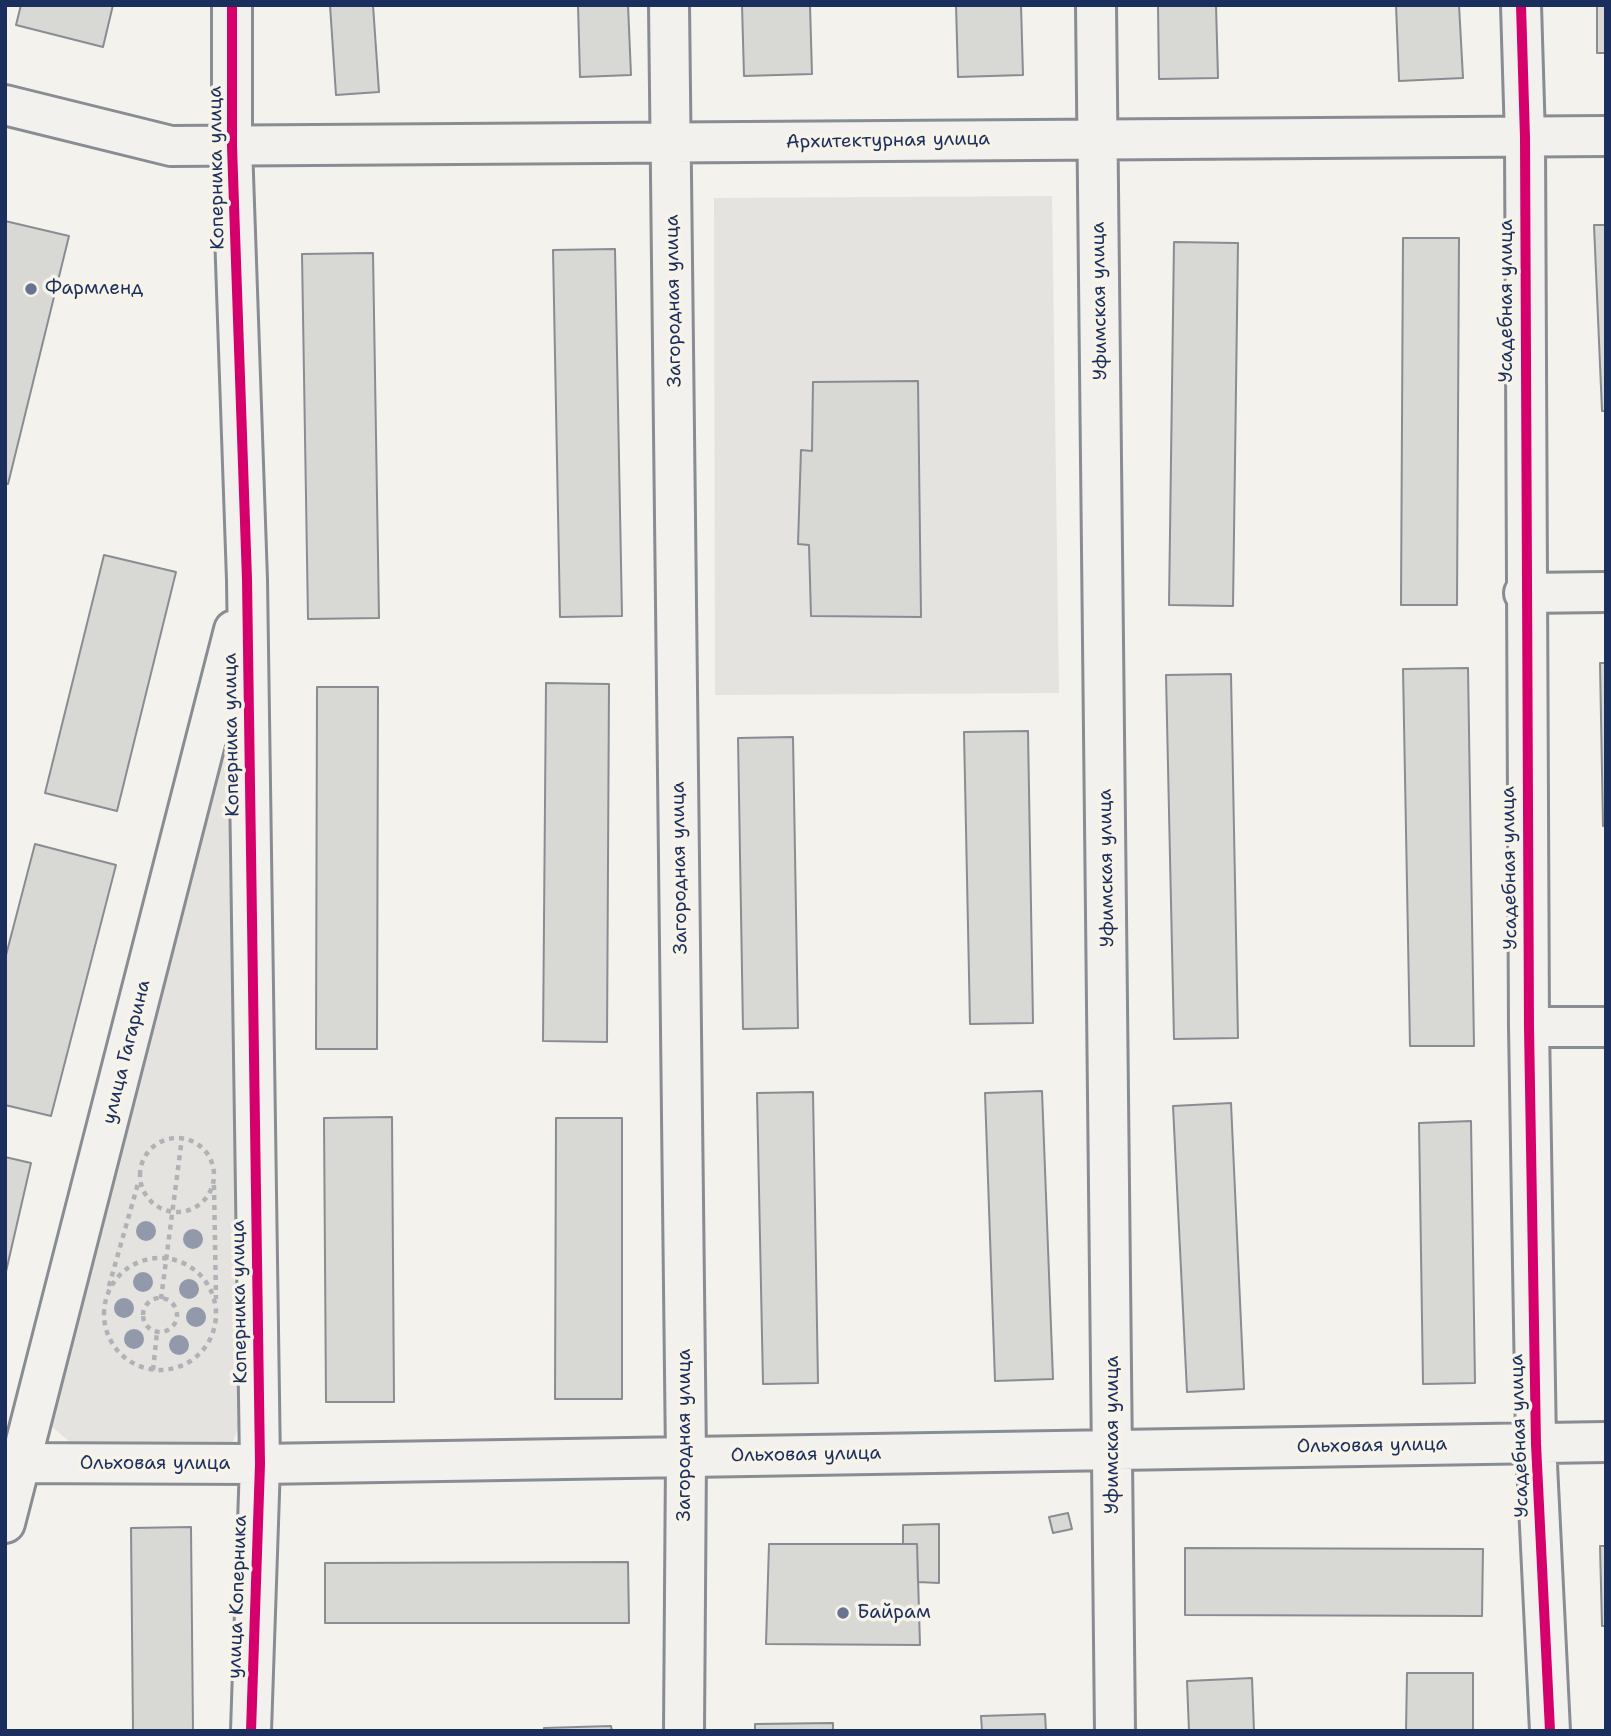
<!DOCTYPE html>
<meta charset="utf-8">
<style>
body{margin:0}
#map{position:relative;width:1611px;height:1736px;overflow:hidden;background:#f4f2ec;font-family:"Shantell Sans",sans-serif}
canvas{display:block}
.frame{position:absolute;inset:0;border:7px solid #1b2f5e;pointer-events:none}
</style>
<div id="map">
<canvas width="1611" height="1736"></canvas>
<div class="frame"></div>
</div>
<script>
const c = document.querySelector('canvas').getContext('2d');
c.lineJoin = 'round';
function fillPath(path, color) {
  c.fillStyle = color;
  c.fill(path, 'evenodd');
}
function trace(path, color, width, dash) {
  c.strokeStyle = color;
  c.lineWidth = width;
  c.lineCap = dash ? 'butt' : 'round';
  c.setLineDash(dash || []);
  c.stroke(path);
}
function write(font, color, halo, rows, align = 'center') {
  c.font = font + ' "Shantell Sans",sans-serif';
  c.lineWidth = 7;
  c.setLineDash([]);
  c.textBaseline = 'middle';
  c.strokeStyle = halo;
  c.fillStyle = color;
  for (const [text, x, y, turn = 0] of rows) {
    c.save();
    c.translate(x, y);
    c.rotate((+turn || 0) * Math.PI / 180);
    c.textAlign = isNaN(turn) ? turn : align;
    if (halo) c.strokeText(text, 0, 0);
    c.fillText(text, 0, 0);
    c.restore();
  }
}
const built = new Path2D(`
 M1052,196l7,497 -344,2 -1,-497z
 M222,745h11l14,659 -14,38 -157,5 -25,-21 164,-663z`);
const building = new Path2D(`
 M21,5h92l-10,42 -87,-22z
 M330,5h43l6,87 -43,3z
 M578,5h50l3,70 -51,2z
 M742,5h68l2,69 -68,2z
 M956,5h65l2,70 -65,2z
 M1158,5h58l2,73 -59,1z
 M1396,5h63l4,73 -64,3z
 M1597,5h9v48h-9z
 M5,221l64,15 -61,248h-3z
 M1594,225h12v186h-4z
 M1403,238h56l-2,367h-56z
 M1174,242l64,1 -5,363 -64,-1z
 M615,249l7,367 -62,1 -7,-367z
 M373,253l6,365 -71,1 -6,-365z
 M918,381l3,236 -110,-1 -2,-71 -11,-1 3,-94 11,1 1,-69z
 M104,555l72,17 -59,239 -72,-18z
 M1600,663h6v163h-3z
 M1468,668l6,378h-64l-7,-377z
 M1231,674l7,364 -64,1 -8,-364z
 M546,683l63,1 -2,358 -64,-1z
 M317,687h61l-1,362h-61z
 M1028,731l5,292 -63,1 -6,-292z
 M793,737l5,291 -55,1 -5,-291z
 M35,844l81,21 -65,251 -46,-11v-146z
 M1042,1091l11,288 -58,2 -10,-288z
 M813,1092l5,291 -55,1 -6,-291z
 M1231,1103l13,286 -57,3 -14,-286z
 M392,1117l2,285h-68l-2,-284z
 M556,1118h66v281h-67z
 M1471,1121l4,262 -52,1 -4,-261z
 M5,1157l26,6 -26,113z
 M1068,1513l4,16 -19,4 -4,-16z
 M939,1524v59l-21,-1 -1,-38h-14v-19z
 M191,1527l2,204h-60l-2,-203z
 M769,1544h148l3,101 -154,-1z
 M1600,1546h6v80h-4z
 M1185,1548l298,1 -1,67 -297,-1z
 M628,1562l1,61h-304v-60z
 M1407,1673h66v58h-67z
 M1252,1678l2,53h-65l-2,-50z
 M1045,1714l1,17h-64l-1,-15z
 M833,1723v8h-78v-7z
 M611,1726l1,5h-68v-3z`);
const path = new Path2D(`
 M140 1175a37 37 0 1 1 74 0a37 37 0 1 1-74 0Z
 M214,1185l2,114
 M104 1314a56 56 0 1 1 112 0a56 56 0 1 1-112 0Z
 M109,1286l30,-106
 M143 1315a17 17 0 1 1 34 0a17 17 0 1 1-34 0Z
 M161,1299l21,-161
 M153,1370l4,-38`);
const minor = new Path2D(`
 M232,5v141l15,434 13,884 -9,267
 M669,5l17,1451 -2,275
 M1096,5l19,1726
 M1521,5l4,133 4,889 7,417 14,287
 M5,105l166,41 1435,-10
 M1524,593l82,-1
 M1529,1027h77
 M5,1463l255,1 1346,-22
 M5,1523l229,-893`);
const cycleway = new Path2D(`
 M232,5v141l15,434 13,884 -9,267
 M1521,5l4,133 4,889 7,417 14,287`);
const trees = [
 [146,1231],
 [193,1239],
 [143,1282],
 [189,1289],
 [124,1308],
 [196,1317],
 [134,1339],
 [179,1345]
];
const markers = [
 [31,289,7,"#677390"],
 [843,1613,7,"#677390"]
];
const streetNames = [
 ["Архитектурная улица",888,141,-1],
 ["Коперника улица",217,168,-91],
 ["Загородная улица",674,301,-91],
 ["Уфимская улица",1100,301,-91],
 ["Усадебная улица",1507,301,-90],
 ["Коперника улица",232,735,-91],
 ["Загородная улица",680,868,-91],
 ["Уфимская улица",1107,868,-91],
 ["Усадебная улица",1510,868,-91],
 ["улица Гагарина",127,1052,-76],
 ["Коперника улица",240,1302,-91],
 ["Загородная улица",685,1435,-90],
 ["Уфимская улица",1113,1435,-90],
 ["Усадебная улица",1520,1436,-92],
 ["Ольховая улица",1372,1446,-1],
 ["Ольховая улица",806,1455,-1],
 ["Ольховая улица",155,1464],
 ["улица Коперника",238,1597,-88]
];
const poiNames = [
 ["Фармленд",45,289],
 ["Байрам",857,1613]
];
fillPath(built, '#e4e3df');
fillPath(building, '#d8d8d5');
trace(building, '#898c92', 2);
trace(minor, '#898c92', 44);
trace(path, '#b1b2b5', 4.5, [5, 5]);
trace(minor, '#f2f1ed', 38);
trace(cycleway, '#d6006c', 10);
c.fillStyle = '#9299ab';
for (const [x, y] of trees) {
  c.beginPath();
  c.arc(x, y, 10, 0, 2 * Math.PI);
  c.fill();
}
for (const [x, y, r, color] of markers) {
  const dot = new Path2D();
  dot.arc(x, y, r, 0, 2 * Math.PI);
  c.fillStyle = color;
  c.fill(dot);
  trace(dot, '#f7f3e8', 2.5);
}
write('19px', '#1b2f5e', '#f7f3e8', streetNames);
write('19px', '#1b2f5e', '#f7f3e8', poiNames, 'left');
</script>
